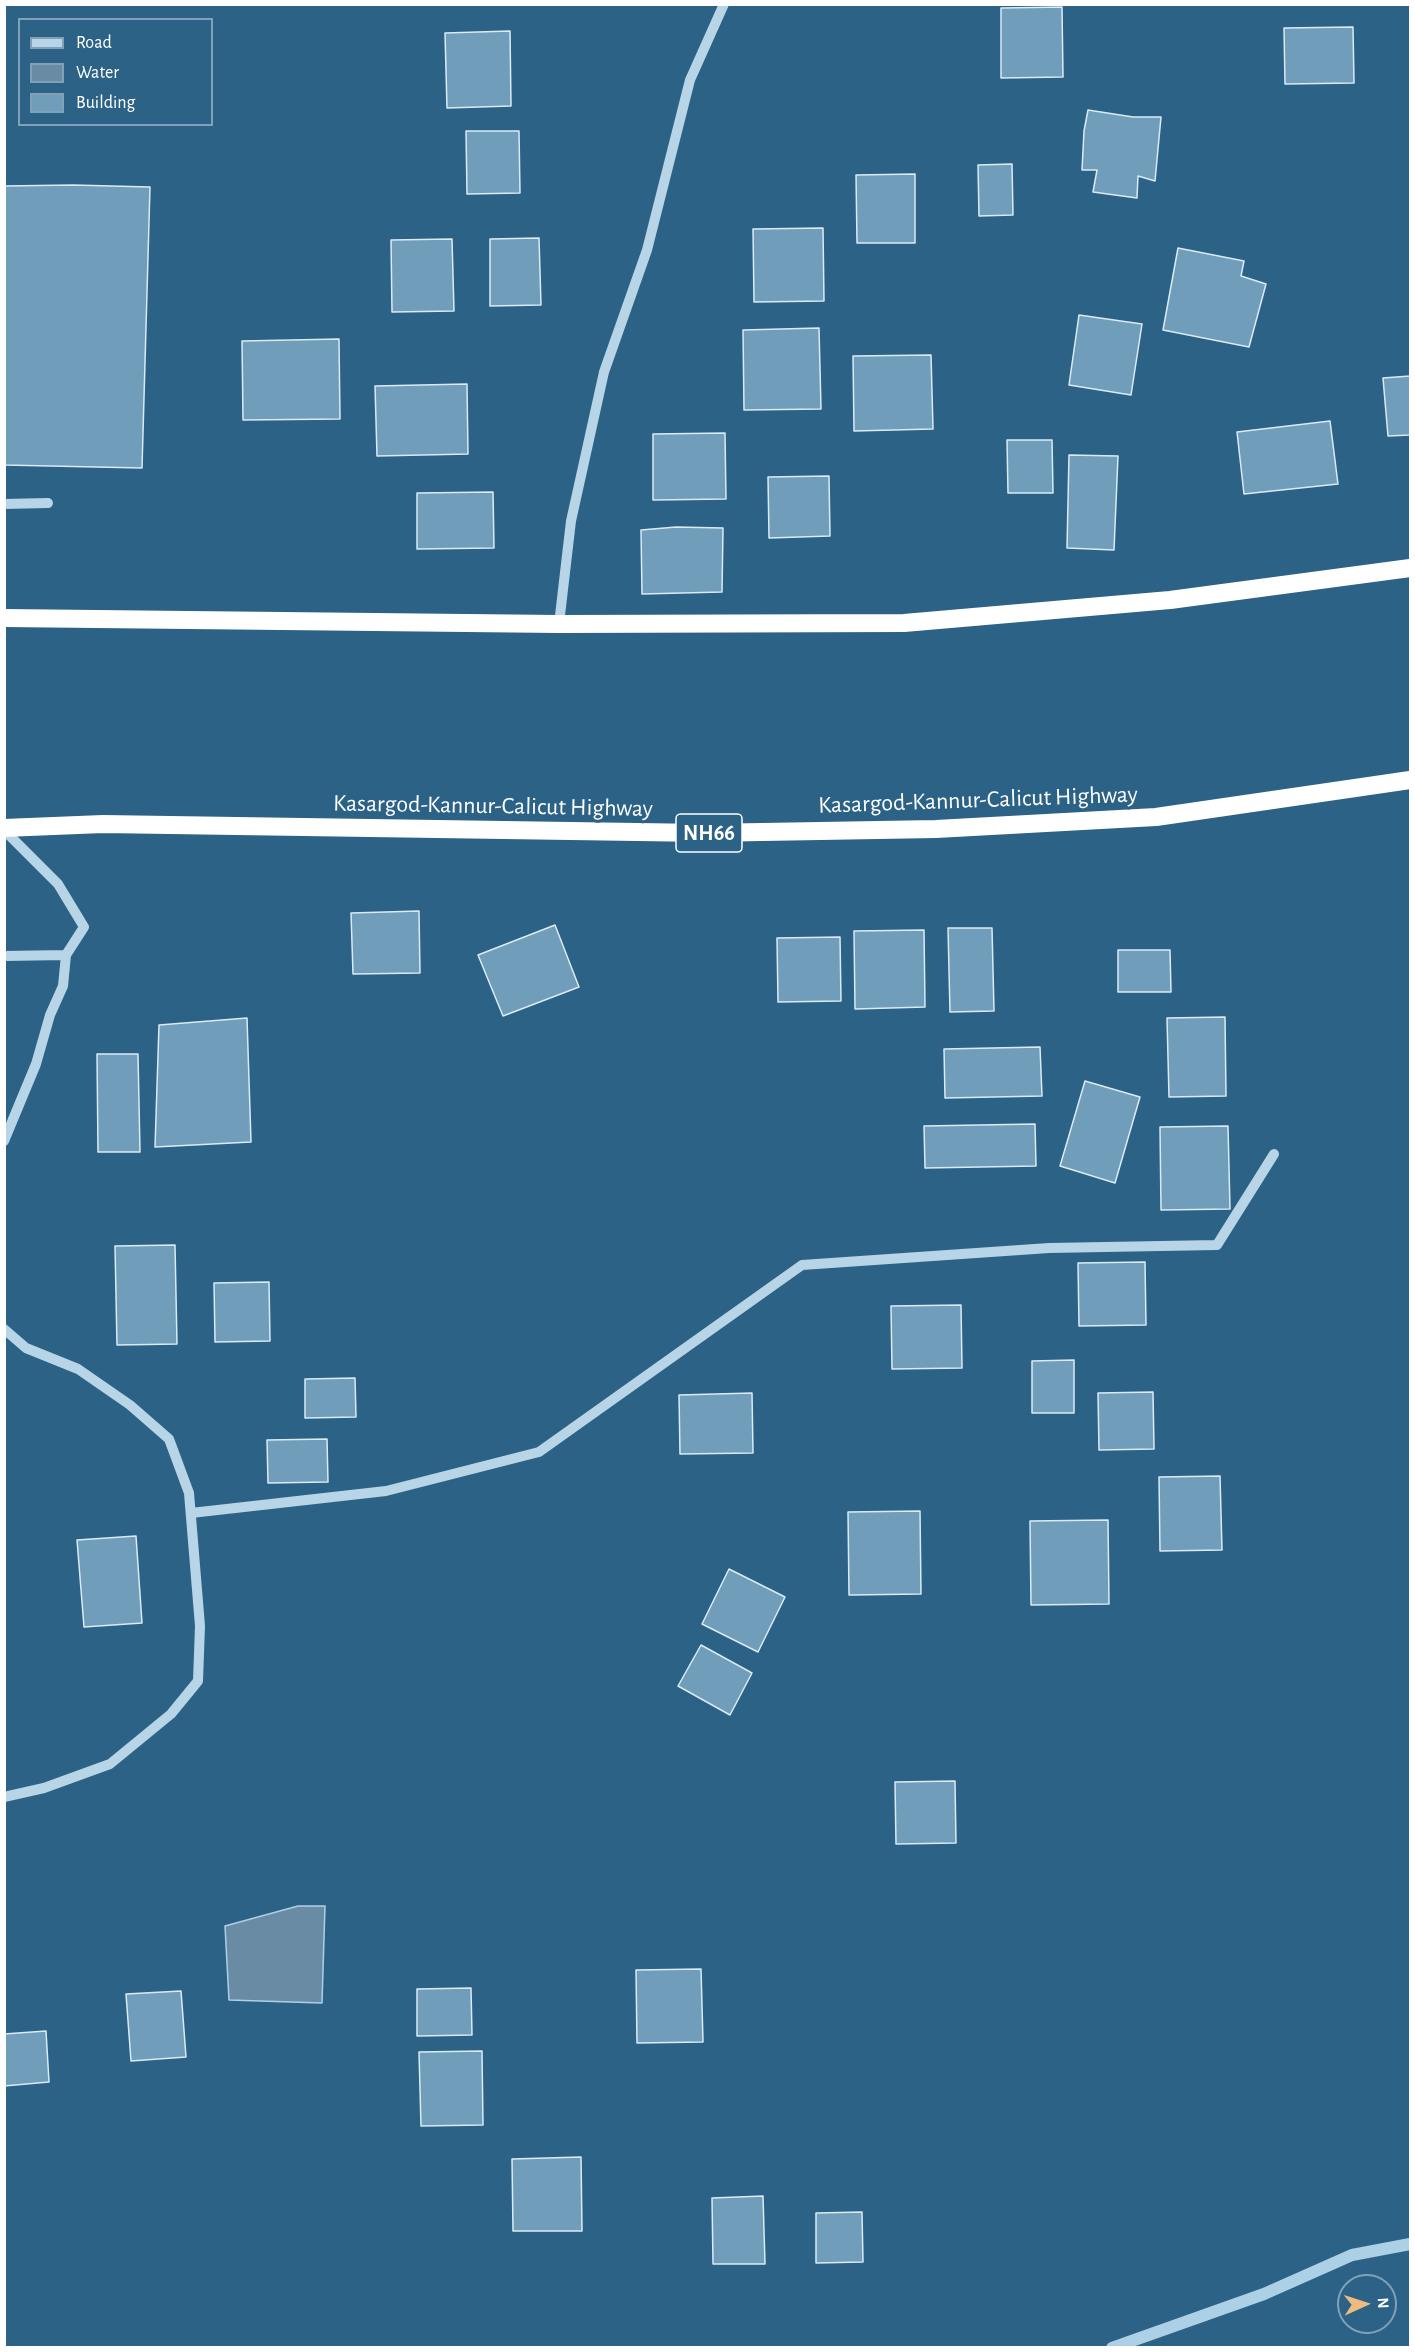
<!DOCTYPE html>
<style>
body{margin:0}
#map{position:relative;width:1415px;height:2352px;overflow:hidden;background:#2b6286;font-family:"Alegreya Sans",sans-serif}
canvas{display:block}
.frame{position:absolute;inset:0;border:6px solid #fff;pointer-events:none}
.legend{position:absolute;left:18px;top:18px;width:195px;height:108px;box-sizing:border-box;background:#2b6286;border:2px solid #80a1b6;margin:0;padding:8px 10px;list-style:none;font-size:18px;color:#fff}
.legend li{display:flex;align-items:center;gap:12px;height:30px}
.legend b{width:30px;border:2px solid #80a1b6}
.north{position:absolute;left:1337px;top:2274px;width:60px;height:60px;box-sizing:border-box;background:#2b6286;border:2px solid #80a1b6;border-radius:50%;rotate:87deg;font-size:16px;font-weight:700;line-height:24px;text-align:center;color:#fff}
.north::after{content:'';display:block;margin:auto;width:21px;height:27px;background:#edbb7f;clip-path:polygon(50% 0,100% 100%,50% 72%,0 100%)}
</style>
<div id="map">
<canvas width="1415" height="2352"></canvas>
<div class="frame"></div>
<ul class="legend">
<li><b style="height:8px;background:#b7d5e7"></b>Road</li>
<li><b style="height:16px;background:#698ca4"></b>Water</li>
<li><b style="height:16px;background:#6f9dba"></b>Building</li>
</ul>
<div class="north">N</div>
</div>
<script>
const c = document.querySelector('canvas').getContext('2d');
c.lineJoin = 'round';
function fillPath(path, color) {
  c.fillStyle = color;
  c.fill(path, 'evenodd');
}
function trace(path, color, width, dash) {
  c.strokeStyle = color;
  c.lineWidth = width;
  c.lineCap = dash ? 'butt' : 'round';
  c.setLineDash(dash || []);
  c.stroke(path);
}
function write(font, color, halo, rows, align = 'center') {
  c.font = font + ' "Alegreya Sans",sans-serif';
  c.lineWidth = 6;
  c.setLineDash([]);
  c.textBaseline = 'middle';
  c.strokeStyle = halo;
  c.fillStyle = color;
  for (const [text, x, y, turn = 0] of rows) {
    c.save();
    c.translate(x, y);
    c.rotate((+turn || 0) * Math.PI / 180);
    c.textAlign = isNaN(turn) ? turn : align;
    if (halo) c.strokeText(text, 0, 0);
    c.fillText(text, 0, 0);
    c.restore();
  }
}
const water = new Path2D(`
 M298,1906h27l-3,97 -93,-3 -4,-74z`);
const stream = new Path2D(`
 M1112,2348l152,-54 88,-39 58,-11`);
const building = new Path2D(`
 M1062,7l1,70 -62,1v-70z
 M1353,27l1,56 -69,1 -1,-56z
 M510,31l1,75 -64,2 -2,-75z
 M1088,110l45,7h28l-6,64 -17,-5 -1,22 -44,-6 4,-22h-15l2,-39z
 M466,131h53l1,62 -53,1z
 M1012,164l1,51 -34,1 -1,-51z
 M915,174v69h-58l-1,-68z
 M73,185l77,2 -8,281 -138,-3v-279z
 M823,228l1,73 -70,1 -1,-73z
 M539,238l2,67 -51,1v-67z
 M452,239l2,72 -62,1 -1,-72z
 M1178,248l66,13 -3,15 25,8 -17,63 -86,-17z
 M1079,315l63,9 -11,71 -62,-10z
 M819,328l2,81 -77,1 -1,-80z
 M339,339l1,80 -97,1 -1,-79z
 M931,355l2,74 -79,2 -1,-75z
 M1410,376v59l-22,1 -5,-58z
 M467,384l1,70 -91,2 -2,-70z
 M1330,421l8,63 -94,10 -7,-62z
 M725,433l1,66 -73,1v-66z
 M1007,440h45l1,53h-45z
 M1069,455l49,1 -4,94 -47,-2z
 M829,476l1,60 -61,2 -1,-61z
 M493,492l1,56 -77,1v-56z
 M676,527l47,1 -1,64 -80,2 -1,-64z
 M419,911l1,62 -67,1 -2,-61z
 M555,925l24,62 -76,29 -25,-61z
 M948,928h44l2,83 -44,1z
 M924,930l1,77 -70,2 -1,-78z
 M840,937l1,64 -63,1 -1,-64z
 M1118,950h52l1,42h-53z
 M1225,1017l1,79 -57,1 -2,-79z
 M247,1018l4,124 -96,5 4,-122z
 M1040,1047l2,49 -97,2 -1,-49z
 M97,1054h41l2,98h-42z
 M1085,1081l55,16 -25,86 -55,-17z
 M1035,1124l1,42 -111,2 -1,-42z
 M1228,1126l2,83 -69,1 -1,-83z
 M175,1245l2,99 -60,1 -2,-99z
 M1145,1262l1,63 -67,1 -1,-63z
 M269,1282l1,59 -55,1 -1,-59z
 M961,1305l1,63 -70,1 -1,-63z
 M1074,1360v53h-42v-52z
 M355,1378l1,39 -51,1v-39z
 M1153,1392l1,57 -55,1 -1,-57z
 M752,1393l1,60 -73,1 -1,-59z
 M327,1439l1,43 -60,1 -1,-43z
 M1220,1476l2,74 -62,1 -1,-74z
 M920,1511l1,83 -72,1 -1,-83z
 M1108,1520l1,84 -78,1 -1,-84z
 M136,1536l6,87 -58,4 -7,-87z
 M729,1569l56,28 -27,55 -56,-28z
 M701,1645l51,28 -22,42 -52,-29z
 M955,1781l1,62 -60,1 -1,-62z
 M701,1969l2,73 -66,1 -1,-73z
 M471,1988l1,47 -55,1v-47z
 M181,1991l5,66 -55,4 -5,-67z
 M46,2031l3,51 -45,4v-52z
 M482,2051l1,74 -62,1 -2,-74z
 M581,2157l1,74h-69l-1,-72z
 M763,2196l2,68h-52l-1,-66z
 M862,2212l1,50 -47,1v-50z`);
const minor = new Path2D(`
 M4,504l44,-1
 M559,624l12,-103 33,-149 43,-122 43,-170 34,-76
 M4,830l54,54 26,43 -18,28 -3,31 -13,29 -14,49 -32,77
 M4,956l62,-1
 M4,1329l22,19 52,21 52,36 39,34 20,54 11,133 -2,55 -27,33 -61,50 -66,24 -40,9
 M191,1513l195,-22 153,-39 263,-187 247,-17 168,-3 57,-91`);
const highway = new Path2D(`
 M4,618l555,6 345,-1 266,-23 240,-32
 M4,828l99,-4 601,9 232,-4 220,-12 254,-37`);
const shields = [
 [709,833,66]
];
const shieldNames = [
 ["NH66",709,833]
];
const streetNames = [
 ["Kasargod-Kannur-Calicut Highway",978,800,-2],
 ["Kasargod-Kannur-Calicut Highway",493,806,1]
];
fillPath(water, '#698ca4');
trace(water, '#acd1e7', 1.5);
trace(stream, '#acd1e7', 12);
fillPath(building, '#6f9dba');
trace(building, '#daebf6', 1.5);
trace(minor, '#b7d5e7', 10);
trace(highway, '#fff', 18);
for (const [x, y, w] of shields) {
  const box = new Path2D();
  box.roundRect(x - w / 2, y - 19, w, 38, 4.5);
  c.fillStyle = '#2b6286';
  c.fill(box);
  trace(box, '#fff', 1.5);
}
write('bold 22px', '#fff', null, shieldNames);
write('24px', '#fff', '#2b6286', streetNames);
</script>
